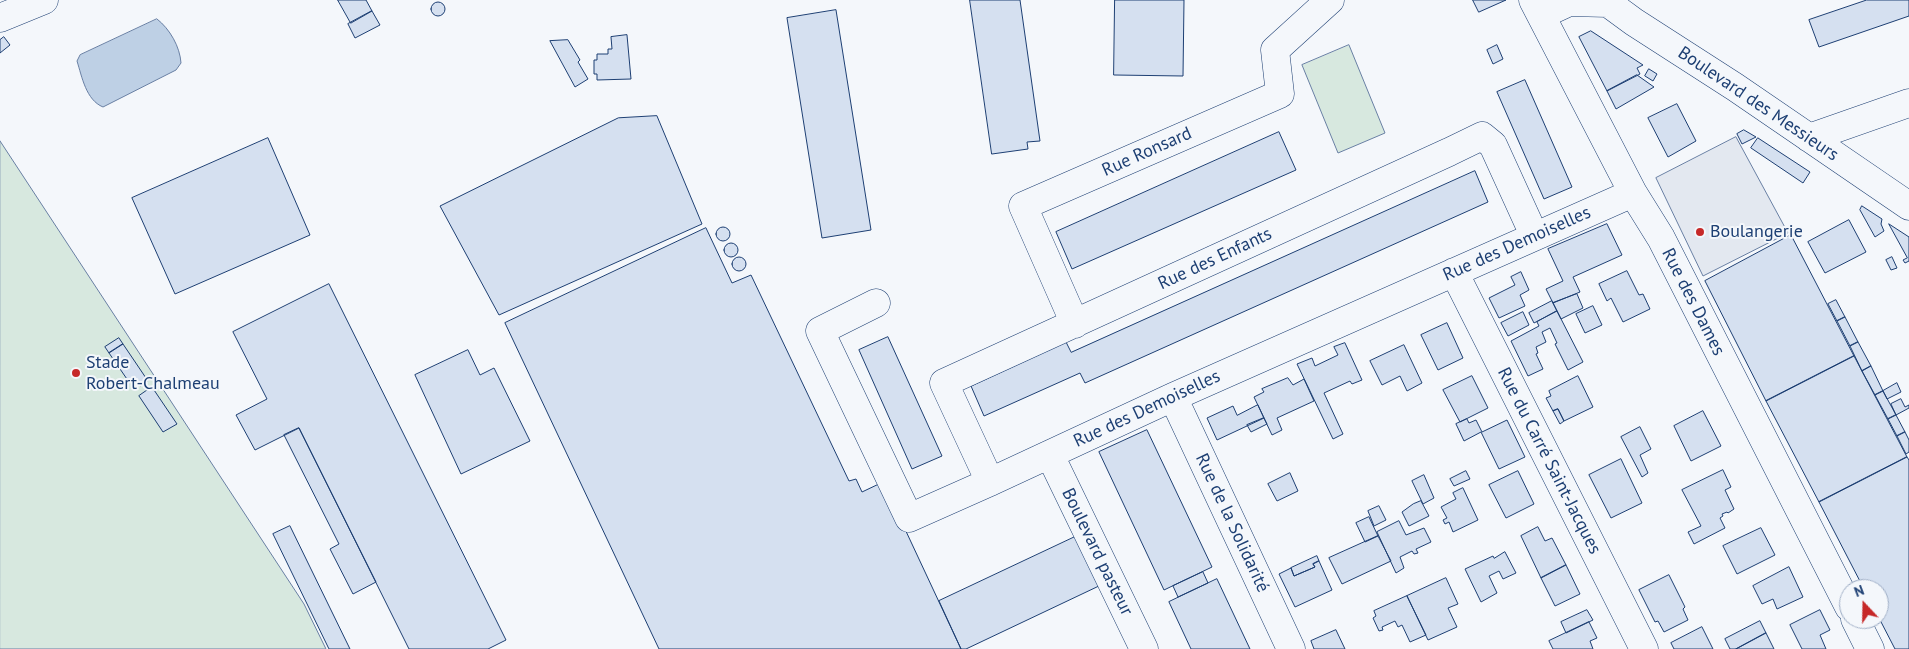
<!DOCTYPE html>
<meta charset="utf-8">
<style>
body{margin:0}
#map{position:relative;width:1909px;height:649px;overflow:hidden;background:#f4f7fb;font-family:"PT Sans",sans-serif}
canvas{display:block}
.north{position:absolute;left:1839px;top:579px;width:50px;height:50px;box-sizing:border-box;background:#f4f7fb;border:1px solid #9eadc5;border-radius:50%;rotate:339deg;font-size:14px;font-weight:700;line-height:20px;text-align:center;color:#1d3f73}
.north::after{content:'';display:block;margin:auto;width:18px;height:22px;background:#c62828;clip-path:polygon(50% 0,100% 100%,50% 72%,0 100%)}
</style>
<div id="map">
<canvas width="1909" height="649"></canvas>
<div class="north">N</div>
</div>
<script>
const c = document.querySelector('canvas').getContext('2d');
c.lineJoin = 'round';
function fillPath(path, color) {
  c.fillStyle = color;
  c.fill(path, 'evenodd');
}
function trace(path, color, width, dash) {
  c.strokeStyle = color;
  c.lineWidth = width;
  c.lineCap = dash ? 'butt' : 'round';
  c.setLineDash(dash || []);
  c.stroke(path);
}
function write(font, color, halo, rows, align = 'center') {
  c.font = font + ' "PT Sans",sans-serif';
  c.lineWidth = 4;
  c.setLineDash([]);
  c.textBaseline = 'middle';
  c.strokeStyle = halo;
  c.fillStyle = color;
  for (const [text, x, y, turn = 0] of rows) {
    c.save();
    c.translate(x, y);
    c.rotate((+turn || 0) * Math.PI / 180);
    c.textAlign = isNaN(turn) ? turn : align;
    if (halo) c.strokeText(text, 0, 0);
    c.fillText(text, 0, 0);
    c.restore();
  }
}
const green = new Path2D(`
 M1349,45l36,88 -47,20 -36,-88z
 M0,141l304,463 22,45h-326z`);
const parking = new Path2D(`
 M1736,137l52,96 -85,43 -47,-98z`);
const water = new Path2D(`
 M157,19c13,10 23,28 24,44l-5,7 -73,37c-17,-7 -21,-30 -26,-46l3,-6z`);
const building = new Path2D(`
 M338,0h28l6,11 -21,12z
 M970,0h50l20,141 -13,1 1,7 -36,5z
 M1115,0h69l-1,76 -69,-1z
 M1473,0h33l-27,12z
 M1867,0h42v16l-90,31 -10,-27z
 M431 9a7 7 0 1 1 14 0a7 7 0 1 1-14 0Z
 M836,10l35,220 -49,8 -35,-220z
 M372,11l8,14 -25,13 -7,-14z
 M1591,31l52,34 -6,3 3,6 -33,17 -28,-54z
 M627,35l4,44 -34,1v-6h-3v-14h3v-6h11v-5h4l-1,-12z
 M4,37l6,8 -10,8v-13z
 M568,40l12,20 -2,2 10,17 -13,8 -25,-46z
 M1497,45l6,14 -10,5 -6,-14z
 M1649,69l8,5 -4,7 -8,-5z
 M1637,75l17,12 -38,22 -9,-18z
 M1525,80l47,107 -28,12 -47,-107z
 M1677,104l19,37 -28,16 -20,-39z
 M657,116l45,108 -203,91 -59,-109 178,-88z
 M1744,130l12,7 -14,7 -5,-10z
 M1279,132l17,38 -224,99 -16,-37z
 M268,138l42,97 -135,59 -43,-96z
 M1758,138l52,34 -7,11 -52,-35z
 M1475,171l13,31 -403,181 -5,-10 -96,43 -13,-30 95,-44 5,10z
 M1862,206l20,13 -1,5 3,7 -9,6 -15,-27z
 M1849,220l17,32 -41,21 -17,-31z
 M1607,224l15,31 -49,22 7,15 -27,11 -7,-14 17,-8 -15,-32z
 M1889,224l20,13v24l-4,2 -2,-3 4,-2z
 M716 234a7 7 0 1 1 14 0a7 7 0 1 1-14 0Z
 M706,228l26,55 19,-8 98,206 7,-2 6,13 21,-10 78,167h-302l-154,-326z
 M1791,235l63,121 -88,45 -61,-120z
 M724 250a7 7 0 1 1 14 0a7 7 0 1 1-14 0Z
 M732 264a7 7 0 1 1 14 0a7 7 0 1 1-14 0Z
 M1892,257l5,11 -6,2 -5,-10z
 M1627,271l12,24 4,-1 7,15 -27,13 -12,-24 -4,3 -8,-17z
 M1521,272l8,18 -9,5 5,11 -26,12 -10,-20 26,-13 -4,-8z
 M329,284l177,356 -18,9h-79l-110,-221 -44,22 -19,-35 31,-16 -34,-67z
 M1577,294l6,14 -22,11 -8,-16z
 M1836,300l9,17 -8,4 -9,-17z
 M1552,301l5,10 -23,12 -5,-10z
 M1593,306l9,19 -17,8 -9,-19z
 M1557,311l26,51 -15,8 -13,-26 2,-1 -7,-15 -8,4 4,10 -10,5 2,6 -2,1 7,15 -15,7 -17,-35 28,-15 -2,-4z
 M1523,312l6,13 -21,11 -7,-13z
 M1845,317l13,25 -8,4 -13,-25z
 M1447,323l16,35 -25,12 -17,-35z
 M888,337l54,119 -30,13 -53,-119z
 M119,338l4,6 -14,9 -4,-6z
 M1858,342l13,24 -9,5 -12,-25z
 M1345,343l17,37 -10,4 -2,-3 -26,12 19,41 -10,5 -36,-75 15,-6 3,8 23,-11 -4,-8z
 M123,344l25,37 -8,5 -5,-8 -6,4 -20,-29z
 M1404,345l18,38 -15,8 -7,-15 -18,9 -12,-24z
 M468,350l12,25 14,-7 36,73 -69,33 -46,-99z
 M1854,356l53,101 -88,45 -53,-101z
 M1871,366l12,25 -8,4 -13,-24z
 M1472,376l16,32 -28,14 -17,-32z
 M1578,376l15,31 -29,14 -6,-12 -5,2 -7,-13 5,-2 -2,-5z
 M1288,378l5,7 11,-6 10,22 -37,17 5,12 -10,5 -18,-38 10,-5 -2,-3z
 M1897,383l4,9 -14,7 -4,-8z
 M152,387l25,37 -14,8 -24,-36z
 M1883,391l13,24 -8,4 -13,-24z
 M1901,399l4,8 4,-2v3l-13,7 -5,-11z
 M1258,405l6,13 -47,22 -10,-22 26,-12 4,9z
 M1558,409l6,12 -4,3 -7,-13z
 M1703,411l18,35 -30,15 -17,-35z
 M1896,415l9,17 -8,4 -9,-17z
 M1264,418l3,6 -16,8 -4,-7z
 M1467,419l2,4 7,-3 6,12 25,-12 18,37 -26,12 -18,-37 -17,9 -8,-17z
 M1640,427l11,22 -11,6 8,18 -6,4 -21,-40z
 M299,428l77,154 -23,12 -23,-45 9,-5 -55,-109z
 M1147,430l65,137 -48,23 -65,-138z
 M1905,432l4,8v12l-3,2 -9,-18z
 M1907,457l2,3v189h-14l-16,-31v-29h-15l-45,-87z
 M1621,459l21,44 -31,15 -22,-43z
 M1723,470l8,17 -6,3 9,19 -6,4 -1,-1 -5,2 1,2 -3,2 5,10 -31,16 -6,-12 13,-6 -19,-36z
 M1466,471l4,8 -16,7 -4,-7z
 M1518,471l16,33 -28,14 -17,-33z
 M1290,473l8,18 -21,10 -9,-17z
 M1424,475l10,23 -11,6 -11,-23z
 M1463,488l15,32 -25,12 -4,-10 -4,2 -2,-4 4,-2 -6,-11 15,-8 -3,-6z
 M1421,501l8,15 -20,10 -7,-14 11,-8z
 M1379,506l7,14 -12,6 -6,-15z
 M1369,517l9,19 -13,6 -9,-19z
 M1399,521l7,14 18,-7 7,14 -15,7 2,4 -4,1 -2,-3 -12,6 4,11 -8,5 -19,-41z
 M290,526l60,123h-21l-56,-115z
 M1538,527l7,14 7,-3 14,27 -25,13 -20,-42z
 M1761,528l14,27 -38,19 -14,-28z
 M1077,536l24,49 -135,64h-5l-22,-48z
 M1378,536l13,25 -49,23 -13,-26z
 M1505,552l11,21 -13,6 -4,-8 -10,5 8,17 -16,9 -16,-33 28,-13 1,2z
 M1317,556l2,5 -6,3 2,3 -21,9 -3,-8z
 M1319,561l13,29 -37,17 -16,-33 12,-6 3,8 21,-9 -2,-3z
 M1566,565l14,29 -25,12 -14,-28z
 M1789,567l14,30 -26,12 -4,-10 -11,5 -9,-18z
 M1203,572l5,11 -30,14 -5,-11z
 M1669,575l16,32 -2,2 5,11 -24,12 -6,-11 -3,1 -16,-32z
 M1446,578l12,26 -10,4 9,19 -29,13 -21,-44z
 M1217,579l33,70h-59l-22,-47z
 M1407,596l19,39 -16,7 -8,-17 -4,2 -3,-6 -13,6 1,3 -4,1 -6,-13 3,-2 -2,-5z
 M1587,610l6,10 -27,13 -5,-11z
 M1820,610l10,20 -10,5 6,14h-24l-12,-24z
 M1760,621l6,12 -30,16h-6l-5,-10z
 M1589,622l8,16 -7,3 3,8h-40l-4,-8z
 M1702,627l11,22h-39l-3,-6z
 M1336,630l9,19h-31l-3,-8z
 M1766,633l8,16h-38z`);
const minor = new Path2D(`
 M1533,0l100,193 28,45 188,369
 M1604,0l30,22 101,65 174,119
 M1541,15l28,-13 39,1
 M0,18l44,-18
 M1809,138l100,-35
 M1454,272l190,377
 M876,303l-56,28 89,187 81,-36 183,-85 460,-204
 M1075,324l-52,-118 257,-112 -5,-44 55,-50
 M1173,397l118,252
 M1050,455l94,194
 M990,482l-46,-99 505,-231 33,-16 11,9 41,90
 M1855,619l15,30`);
const markers = [
 [1700,232,5,"#c62828"],
 [76,373,5,"#c62828"]
];
const streetNames = [
 ["Boulevard des Messieurs",1758,104,34],
 ["Rue Ronsard",1147,152,-24],
 ["Rue des Demoiselles",1517,244,-24],
 ["Rue des Enfants",1215,259,-25],
 ["Rue des Dames",1693,302,63],
 ["Rue des Demoiselles",1147,409,-25],
 ["Rue du Carré Saint-Jacques",1549,461,63],
 ["Rue de la Solidarité",1232,523,65],
 ["Boulevard pasteur",1097,552,64]
];
const poiNames = [
 ["Boulangerie",1710,232],
 ["Stade",86,363],
 ["Robert-Chalmeau",86,384]
];
fillPath(green, '#d7e8df');
trace(green, '#687fa3', 1);
fillPath(parking, '#e3e8f0');
trace(parking, '#687fa3', 1);
fillPath(water, '#bed0e5');
trace(water, '#687fa3', 1);
fillPath(building, '#d5e0f0');
trace(building, '#1d3f73', 1);
trace(minor, '#1d3f73', 29);
trace(minor, '#f4f7fb', 28);
for (const [x, y, r, color] of markers) {
  const dot = new Path2D();
  dot.arc(x, y, r, 0, 2 * Math.PI);
  c.fillStyle = color;
  c.fill(dot);
  trace(dot, '#f4f7fb', 2);
}
write('18px', '#1d3f73', '#f4f7fb', streetNames);
write('18px', '#1d3f73', '#f4f7fb', poiNames, 'left');
</script>
